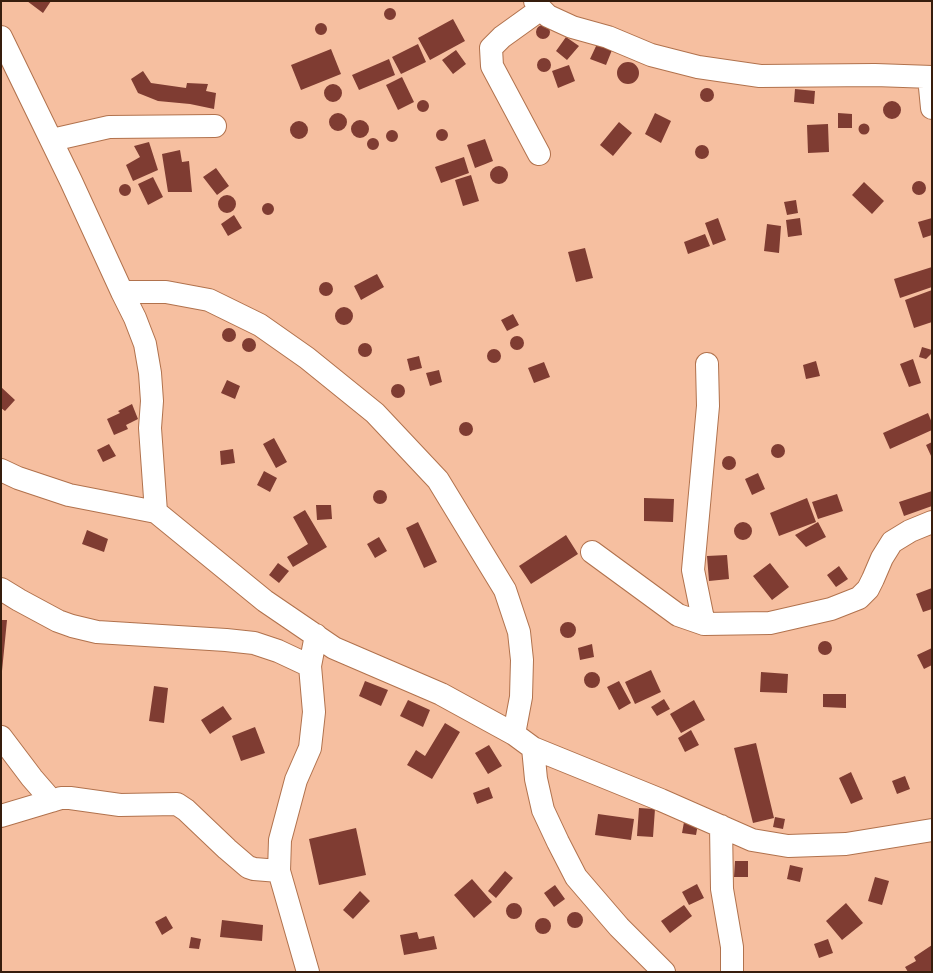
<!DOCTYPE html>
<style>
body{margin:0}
#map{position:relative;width:933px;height:973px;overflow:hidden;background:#f6bfa0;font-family:Overpass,sans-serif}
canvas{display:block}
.frame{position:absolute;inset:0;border:2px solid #361d0d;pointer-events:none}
</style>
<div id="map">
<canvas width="933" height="973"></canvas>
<div class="frame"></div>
</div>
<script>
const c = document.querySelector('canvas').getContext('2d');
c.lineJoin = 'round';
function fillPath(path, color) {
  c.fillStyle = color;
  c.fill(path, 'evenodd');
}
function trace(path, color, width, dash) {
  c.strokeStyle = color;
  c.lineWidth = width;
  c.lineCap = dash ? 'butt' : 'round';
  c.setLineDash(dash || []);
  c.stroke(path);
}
const building = new Path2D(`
 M27,1h24l-8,12z
 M384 14a6 6 0 1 1 12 0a6 6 0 1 1-12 0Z
 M453,19l12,22 -35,19 -12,-22z
 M315 29a6 6 0 1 1 12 0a6 6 0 1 1-12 0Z
 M536 32a7 7 0 1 1 14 0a7 7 0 1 1-14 0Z
 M566,37l13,9 -12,14 -11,-9z
 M418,44l8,18 -25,12 -9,-17z
 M597,44l15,6 -6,15 -16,-6z
 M331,49l10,25 -40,16 -10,-25z
 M456,50l10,14 -13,10 -11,-14z
 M537 65a7 7 0 1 1 14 0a7 7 0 1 1-14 0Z
 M389,59l6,16 -36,15 -7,-15z
 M617 73a11 11 0 1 1 22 0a11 11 0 1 1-22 0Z
 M569,65l6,16 -17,7 -6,-17z
 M143,71l8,12 35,5 1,-5 21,1 -2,7 10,2 -2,16 -24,-5 -32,-3 -20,-8 -7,-14z
 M402,77l12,25 -16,8 -12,-25z
 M324 93a9 9 0 1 1 18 0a9 9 0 1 1-18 0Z
 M700 95a7 7 0 1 1 14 0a7 7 0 1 1-14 0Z
 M795,89l20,2 -1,13 -20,-2z
 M417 106a6 6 0 1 1 12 0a6 6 0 1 1-12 0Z
 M883 110a9 9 0 1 1 18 0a9 9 0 1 1-18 0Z
 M329 122a9 9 0 1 1 18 0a9 9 0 1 1-18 0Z
 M655,113l16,8 -10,22 -16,-9z
 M838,113l14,1v14h-14z
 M351 129a9 9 0 1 1 18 0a9 9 0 1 1-18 0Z
 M290 130a9 9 0 1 1 18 0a9 9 0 1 1-18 0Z
 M619,122l13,11 -19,23 -13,-11z
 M858.5 129a5.5 5.5 0 1 1 11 0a5.5 5.5 0 1 1-11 0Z
 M828,124l1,28 -21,1 -1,-28z
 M436 135a6 6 0 1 1 12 0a6 6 0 1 1-12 0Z
 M386 136a6 6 0 1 1 12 0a6 6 0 1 1-12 0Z
 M367 144a6 6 0 1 1 12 0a6 6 0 1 1-12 0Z
 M485,139l8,22 -18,7 -8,-23z
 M149,142l9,28 -25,11 -7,-16 14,-8 -6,-11z
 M695 152a7 7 0 1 1 14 0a7 7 0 1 1-14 0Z
 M180,150l2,12 7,-1 3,31h-24l-6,-38z
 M464,157l5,16 -28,10 -6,-16z
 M490 175a9 9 0 1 1 18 0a9 9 0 1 1-18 0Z
 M216,168l13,18 -12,9 -14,-18z
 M471,175l8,26 -16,5 -8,-26z
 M153,177l10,20 -15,8 -10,-21z
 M912 188a7 7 0 1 1 14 0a7 7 0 1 1-14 0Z
 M864,182l20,19 -12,13 -20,-19z
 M119 190a6 6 0 1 1 12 0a6 6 0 1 1-12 0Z
 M218 204a9 9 0 1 1 18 0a9 9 0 1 1-18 0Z
 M796,200l2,13 -11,2 -3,-13z
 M262 209a6 6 0 1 1 12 0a6 6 0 1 1-12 0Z
 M234,215l8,13 -14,8 -7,-12z
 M718,218l8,22 -13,5 -8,-22z
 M800,218l2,17 -14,2 -2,-17z
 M932,218v17l-9,3 -5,-16z
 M767,224l14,2 -2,27 -15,-2z
 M705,234l5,12 -22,8 -4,-12z
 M585,248l8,30 -17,4 -8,-30z
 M932,267v20l-32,11 -6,-19z
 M377,274l7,13 -23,13 -7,-14z
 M319 289a7 7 0 1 1 14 0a7 7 0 1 1-14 0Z
 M932,290v32l-18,6 -9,-28z
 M335 316a9 9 0 1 1 18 0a9 9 0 1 1-18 0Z
 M513,314l6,11 -12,6 -6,-11z
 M222 335a7 7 0 1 1 14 0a7 7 0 1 1-14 0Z
 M510 343a7 7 0 1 1 14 0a7 7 0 1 1-14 0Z
 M242 345a7 7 0 1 1 14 0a7 7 0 1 1-14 0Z
 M358 350a7 7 0 1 1 14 0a7 7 0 1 1-14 0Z
 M922,347l10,3v3l-6,6 -7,-2z
 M487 356a7 7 0 1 1 14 0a7 7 0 1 1-14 0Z
 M419,356l3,12 -12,3 -3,-12z
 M913,359l8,24 -12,4 -9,-23z
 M816,361l4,15 -14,3 -3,-14z
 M544,362l6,15 -16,6 -6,-15z
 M439,370l3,12 -12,4 -4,-13z
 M227,380l13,6 -5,13 -14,-6z
 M391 391a7 7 0 1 1 14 0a7 7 0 1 1-14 0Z
 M1,387l14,13 -10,11 -4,-3z
 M132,404l6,15 -12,6 2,4 -14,6 -7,-16 13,-6 -2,-2z
 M928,413l4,10v7l-42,19 -7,-16z
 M459 429a7 7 0 1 1 14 0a7 7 0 1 1-14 0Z
 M274,438l13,24 -11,6 -13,-24z
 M932,442v16l-6,-13z
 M771 451a7 7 0 1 1 14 0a7 7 0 1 1-14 0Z
 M109,444l7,12 -13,6 -6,-12z
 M233,449l2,14 -14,2 -1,-14z
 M722 463a7 7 0 1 1 14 0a7 7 0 1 1-14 0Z
 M264,471l13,7 -7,14 -13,-7z
 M758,473l7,16 -13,6 -7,-16z
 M373 497a7 7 0 1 1 14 0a7 7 0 1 1-14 0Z
 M932,491v15l-28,10 -5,-14z
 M837,494l6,17 -25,8 -6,-17z
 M644,498l30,1 -1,23 -29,-1z
 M807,498l9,24 -37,14 -9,-23z
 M316,505h15l1,14 -15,1z
 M305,510l22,37 -34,20 -6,-10 21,-13 -15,-27z
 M418,522l19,40 -13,6 -18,-40z
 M818,522l8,15 -20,10 -11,-12z
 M734 531a9 9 0 1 1 18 0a9 9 0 1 1-18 0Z
 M87,530l21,9 -4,13 -22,-8z
 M566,535l12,19 -47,30 -12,-18z
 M379,537l8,14 -12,7 -8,-14z
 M727,555l2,24 -20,2 -2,-25z
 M278,563l11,8 -10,12 -10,-8z
 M770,563l19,24 -17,13 -19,-24z
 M839,566l9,13 -12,8 -9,-12z
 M932,588v21l-9,3 -7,-18z
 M1,620h6l-5,51h-1z
 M560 630a8 8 0 1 1 16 0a8 8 0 1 1-16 0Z
 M818 648a7 7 0 1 1 14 0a7 7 0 1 1-14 0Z
 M592,644l2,13 -14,3 -2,-12z
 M932,648v17l-8,4 -7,-14z
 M651,670l10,22 -26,12 -10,-22z
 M584 680a8 8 0 1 1 16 0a8 8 0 1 1-16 0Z
 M761,672l27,2 -1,19 -27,-1z
 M365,681l23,9 -7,16 -22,-10z
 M619,681l12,22 -12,7 -12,-23z
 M154,686l14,2 -4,35 -15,-2z
 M823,694h23v14l-23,-1z
 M664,699l6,10 -13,7 -6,-9z
 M408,700l22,10 -7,17 -23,-11z
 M694,700l11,20 -24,13 -11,-19z
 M223,706l9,13 -22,15 -9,-14z
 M445,723l15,9 -28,47 -25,-14 9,-15 9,6z
 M255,727l10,26 -24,8 -9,-25z
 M691,730l8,15 -14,7 -7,-14z
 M756,743l18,75 -21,5 -19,-75z
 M489,745l13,21 -14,8 -13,-21z
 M851,772l12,27 -12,5 -12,-26z
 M905,776l5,13 -13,5 -5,-13z
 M489,787l4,11 -16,6 -4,-11z
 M639,808l16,1 -2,28 -16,-1z
 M598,814l36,5 -3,21 -36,-5z
 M775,817l10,2 -2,10 -10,-2z
 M684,822l14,2 -2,11 -14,-2z
 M356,828l10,47 -47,10 -10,-46z
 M735,861h13v16h-14z
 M790,865l13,3 -3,14 -13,-3z
 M505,871l8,7 -17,20 -8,-7z
 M875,877l14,4 -7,24 -14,-4z
 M472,879l20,23 -18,16 -20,-23z
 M697,884l7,14 -15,7 -7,-13z
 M555,885l10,14 -11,8 -10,-14z
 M360,891l10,10 -17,18 -10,-9z
 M506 911a8 8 0 1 1 16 0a8 8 0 1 1-16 0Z
 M846,903l17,20 -21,17 -16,-19z
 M684,905l8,11 -22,17 -9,-12z
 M567 920a8 8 0 1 1 16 0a8 8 0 1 1-16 0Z
 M166,916l7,12 -11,7 -7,-13z
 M535 926a8 8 0 1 1 16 0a8 8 0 1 1-16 0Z
 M222,920l41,5 -1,16 -42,-4z
 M417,932l2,7 15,-3 3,13 -33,6 -4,-20z
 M191,937l10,2 -2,10 -10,-1z
 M828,939l5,14 -14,5 -5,-14z
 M932,945v25l-3,2h-21l-3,-5 11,-6 -2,-4z`);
const minor = new Path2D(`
 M535,1l6,8 7,7 24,11 36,10 43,18 47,12 62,9 115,-1 57,2
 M1,37l70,144 51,111 13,26 10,26 5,29 2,28 -2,27 6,84
 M929,77l3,31
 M52,140l57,-13 106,-1
 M539,154l-47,-88 -1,-18 11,-11 39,-28
 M122,292h44l43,8 51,25 47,33 68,55 63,67 67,110 14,42 3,28 -1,37 -7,37
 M1,470l17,8 51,17 87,17 109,89 69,47 107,46 73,40 19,14 128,52 91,40 36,6 58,-2 86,-14
 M592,552l86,63 26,9 66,-1 61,-14 28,-11 9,-9 5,-10 9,-21 10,-16 18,-11 22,-9
 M1,589l18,11 39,21 14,5 25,6 129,8 28,3 24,8 32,15
 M704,624l-11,-54 15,-164 -1,-42
 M1,737l31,41 20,23
 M533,748l3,31 7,31 15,32 18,35 43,50 45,45
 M1,816l60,-18h9l50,7 57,-1 9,6 41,39 21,18 6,2 25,2
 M721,826l1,63 10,58v25
 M308,972l-29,-101 1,-31 16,-60 14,-32 4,-36 -4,-46 6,-31`);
fillPath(building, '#7f3c32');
trace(minor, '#b1724d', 24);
trace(minor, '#fff', 22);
</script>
